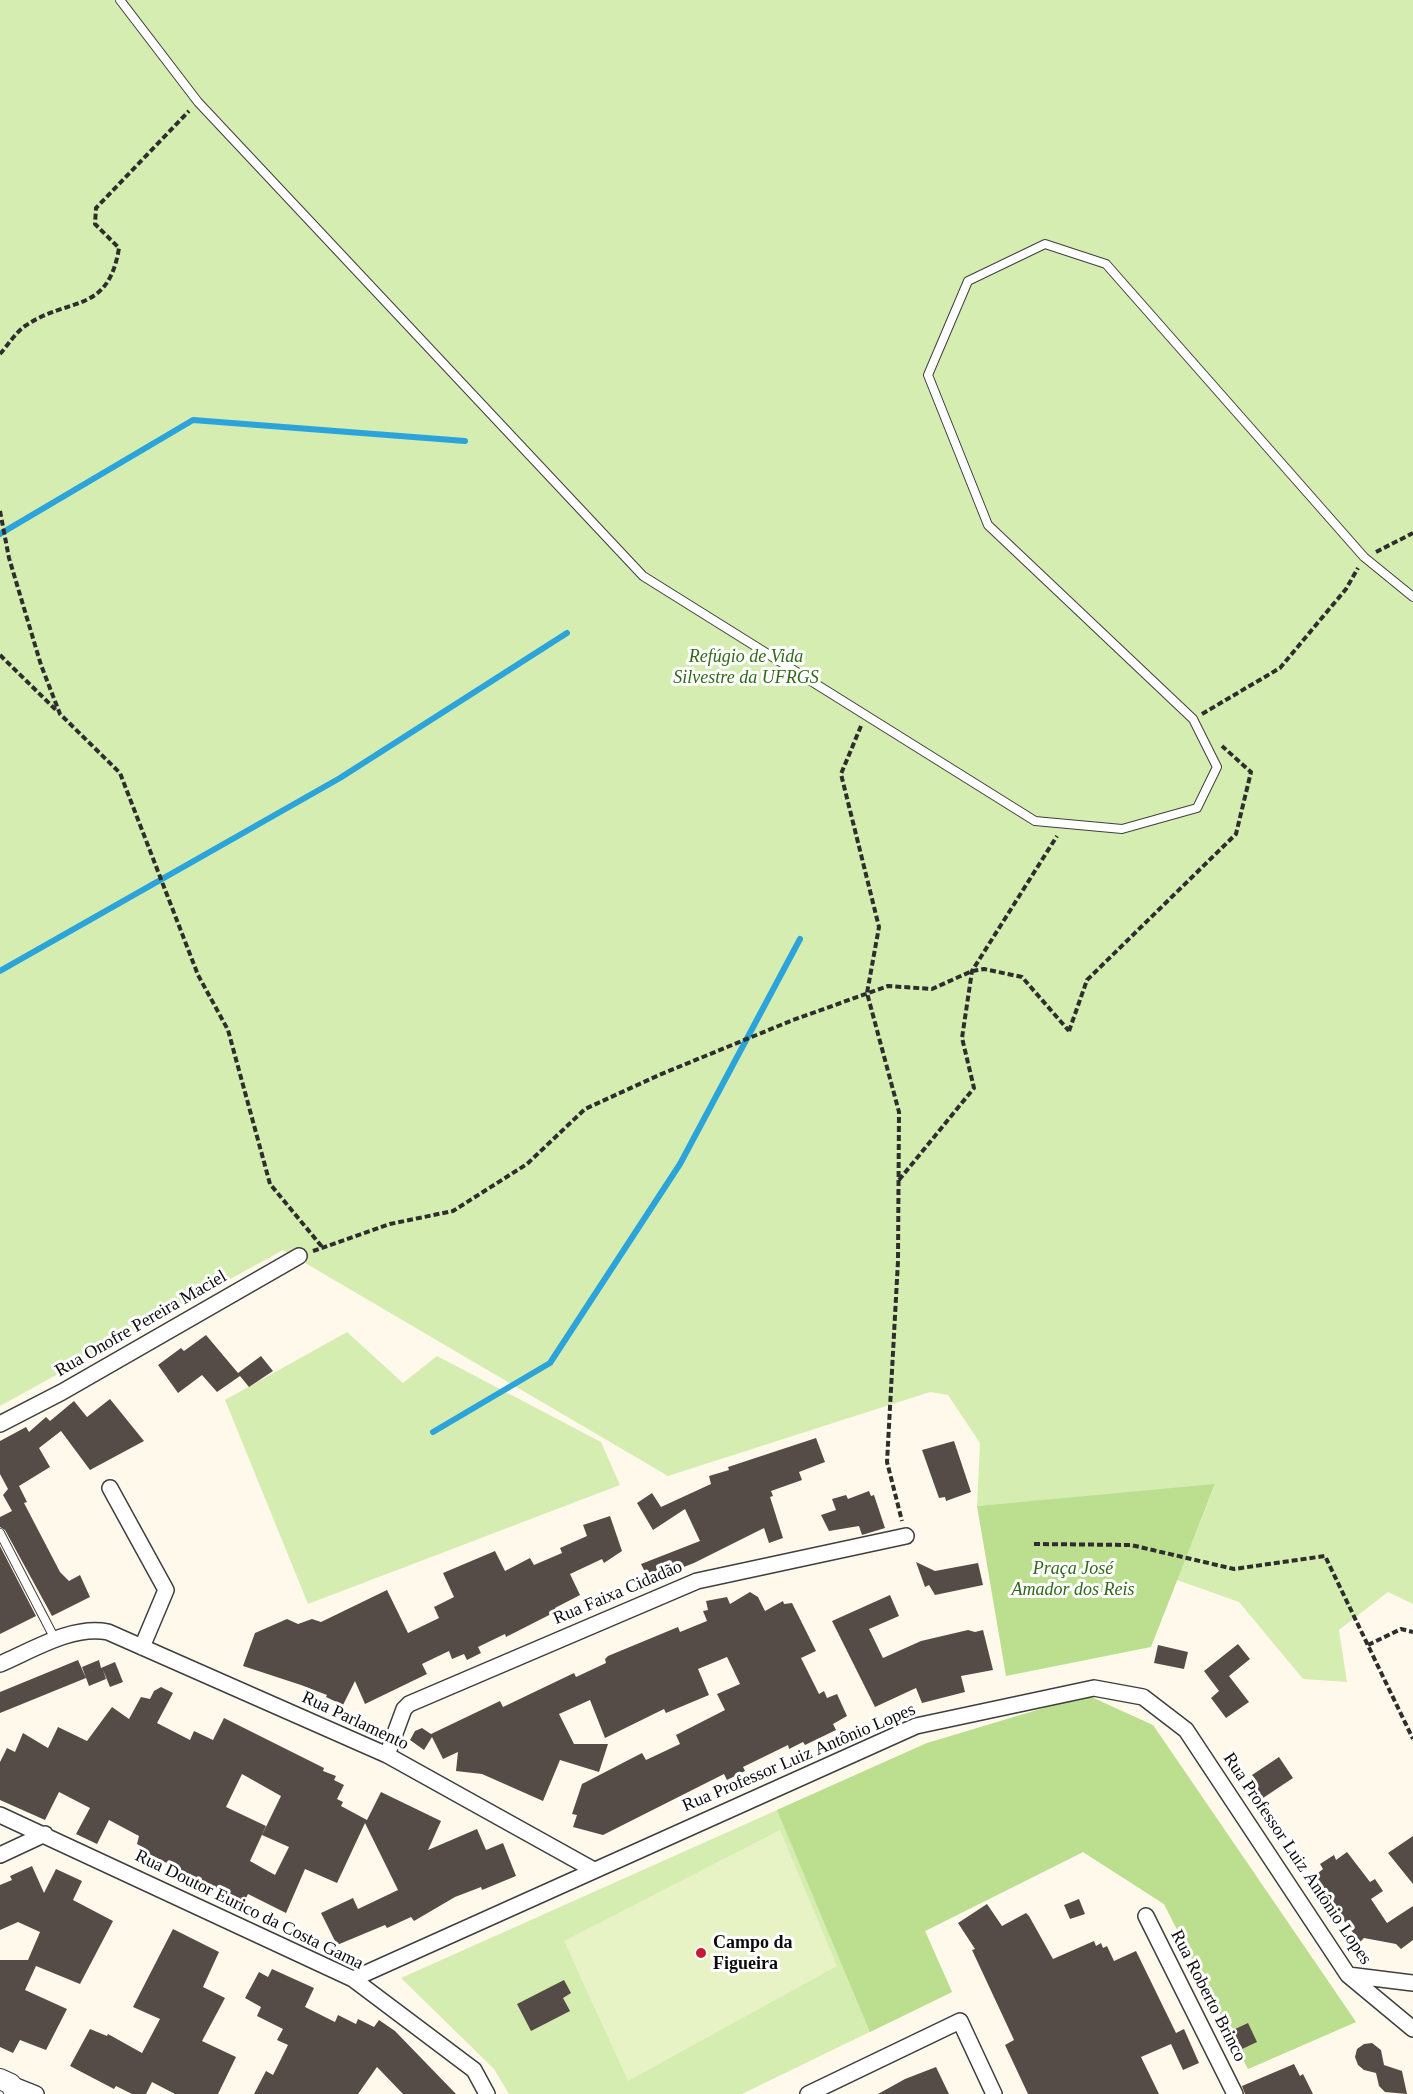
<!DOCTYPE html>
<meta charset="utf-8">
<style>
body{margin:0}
canvas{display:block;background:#fff9eb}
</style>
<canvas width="1413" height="2094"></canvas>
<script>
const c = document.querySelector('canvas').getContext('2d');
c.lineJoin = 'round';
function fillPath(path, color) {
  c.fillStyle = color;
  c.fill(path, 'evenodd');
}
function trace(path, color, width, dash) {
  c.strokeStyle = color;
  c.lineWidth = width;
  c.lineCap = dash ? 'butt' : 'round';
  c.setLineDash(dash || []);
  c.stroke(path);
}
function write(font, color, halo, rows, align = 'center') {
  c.font = font + ' Georgia,serif';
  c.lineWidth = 6;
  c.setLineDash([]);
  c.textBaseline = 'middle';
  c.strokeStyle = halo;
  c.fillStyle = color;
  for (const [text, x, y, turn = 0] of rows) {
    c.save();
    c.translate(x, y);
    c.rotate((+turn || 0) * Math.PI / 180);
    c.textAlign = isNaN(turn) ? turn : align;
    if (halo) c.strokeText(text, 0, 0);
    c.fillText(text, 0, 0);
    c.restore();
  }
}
const green = new Path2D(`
 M0,0h1413v1604l-25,-12 -49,38 8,52 -44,-3 -64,-77 -62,-22 38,-95 -238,21 3,-63 -32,-48 -18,-3 -262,84 -385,-226 -283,156z
 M347,1332l56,51 34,-27 164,86 19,43 -312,119 -83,-204z
 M1153,1725l203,297 -108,47 -84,-165 -81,-52 -158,79 27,61 -210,102h-233l-15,-25 -93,-91 526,-235z`);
const forest = new Path2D(`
 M1215,1484l-64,163 -145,29 -29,-170z
 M1087,1695l66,30 203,297 -108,47 -84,-165 -81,-52 -158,79 27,61 -82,40 -93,-222 150,-67z`);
const pitch = new Path2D(`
 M780,1830l57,136 -209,115 -64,-140z`);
const stream = new Path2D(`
 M0,534l193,-114 272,21
 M0,971l340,-193 227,-145
 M433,1432l117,-69 130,-199 120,-225`);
const building = new Path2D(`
 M206,1335l32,38 23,-17 12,15 -24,16 -9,-11 -23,16 -15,-17 -24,18 -20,-28 23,-17 3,3z
 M110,1399l34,42 -54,29 -29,-39 -22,17 11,19 -31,19 8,16 -3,1 36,69 9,9 11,-6 10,22 -38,19 -47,-86 -5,-3v-10l12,-6 -9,-16 5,-6 -8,-15v-33l26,-14 3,5 17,-15 4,4 24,-20 13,16z
 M816,1438l9,24 -26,10 3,8 -31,11 2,5 -3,1 13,41 -14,5 -5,-15 -70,35 -23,9 -2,-5 -21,11 -7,-14 59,-23 -15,-32 -32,21 -16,-27 15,-10 9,14 50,-23 -2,-8 20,-6 -1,-3z
 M954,1441l17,51 -25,9 -1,-4 -6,1 -17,-48z
 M869,1491l2,5 3,-1 11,33 -23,7 -3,-9 -30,5 -8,-16 15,-5 -4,-11 14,-4 2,4z
 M610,1516l12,35 -18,12 -2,-4 -32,15 10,21 -25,13 2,3 -51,26 -1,-3 -27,13 3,6 -14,7 -3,-6 -12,5 -3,-8 -27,13 5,10 -62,30 -10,-23 -12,24 -17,-8 1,-2 -26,-10 -58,-19 12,-33 32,-14 11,5 14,-5 9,3 66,-32 21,43 31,-15 -5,-11 20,-10 -11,-24 52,-22 10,20 25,-13 4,7 28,-12 -2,-5 27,-12 -4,-11z
 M0,1546l36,70 -36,18z
 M916,1562l19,9 43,-8 5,22 -48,10 -6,-10 -4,2z
 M750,1592l8,5 7,14 18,-10 1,3 8,-1 24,48 -15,7 18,36 5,-3 3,7 10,-4 10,22 -14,8 3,6 -31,15 -2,-3 -14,7 -1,-4 -45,22 2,4 -18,9 -3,-6 -121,61 -30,-8 4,-12 -5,-1 10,-30 60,-31 4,7 34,-16 -4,-9 49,-25 -8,-16 23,-10 -13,-27 -29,12 11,26 -43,18 -2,-4 -59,29 -15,-38 -31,14 15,30h34l-9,28 -39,-12 -17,41 -61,-27 -26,-3 2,-19 -15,7 -11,-22 -8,13 -14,-10 5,-9 7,-3 9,6 69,-33 3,6 71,-34 2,4 30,-14 -1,-4 3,-3 70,-29 2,5 27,-11 -4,-10 5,-1 -2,-9 21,-4 3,7z
 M890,1595l9,21 -30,13 14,29 38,-17 47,-11 7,2 8,-2 10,40 -32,6 4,16 -43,11 -6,-15 -41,19 -43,-86z
 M1238,1644l12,15 -21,17 20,26 -23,16 -15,-20 8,-7 -15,-20z
 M1158,1645l30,7 -4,17 -30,-6z
 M78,1660l8,18 -86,35v-21z
 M99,1660l2,8 14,-6 8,20 -13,5 -7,-17 3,9 -17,7 -7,-19z
 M161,1687l12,6 -16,30 33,17 4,-9 19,9 11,-22 100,50 -1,3 13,5 -2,4 10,5 -7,14 6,3 -2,4 26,14 14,-28 60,29 -13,29 49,-21 9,21 17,-7 13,33 -34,14 -1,-3 -26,10 -41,24 -3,-4 -24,11 -2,-3 -48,20 -16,-32 32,-15 5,11 40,-19 -33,-67 -28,60 -32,-14 -19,44 -38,-19 -4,8 -101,-51 1,-3 -7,-4 2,-8 -30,-16 -12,24 -21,-10 14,-26 -31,-16 -14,28 -45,-20v-38l7,-14 8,4 8,-19 25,15 10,-21 29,14 25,-34 17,12 12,-22 9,2 4,-8zM242,1774l39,22 -19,39 27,12 -14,28 -25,-14 16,-35 -40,-19z
 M1279,1757l14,21 -36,24 -9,-14 9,-6 -5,-7z
 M1413,1836v48l-25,-31z
 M1347,1852l23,30 5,-3 8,12 -12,8 16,24 26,-17v34l-12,9 -5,-5 -32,-6 -4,4 -48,-64 11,-9 -3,-5 14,-9 2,5z
 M32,1866l12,27 12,-24 26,12 -9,19 40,21 -33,63 -44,-18 -11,24 42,19 -21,41 -26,-10 -7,13 -13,-6v-87h28l12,-28 -22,-10 -18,8v-45l12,-5 -2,-4z
 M1079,1899l6,15 -15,5 -6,-14z
 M987,1904l15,22 24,-13 3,3 24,43 41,-18 2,5 5,-3 2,5 4,-2 7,15 22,-10 40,82 8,-4 15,34 -16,7 -12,-26 -30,13 18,37h-131l-23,-49 9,-5 -42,-90 3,-1 -17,-26z
 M173,1929l46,23 -16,35 22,11 -23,43 34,16 -18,37h-43l-23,-12 -6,12h-14l-16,-8 -2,3 -44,-23 20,-37 17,7 1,-2 34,19 18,-34 -27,-12z
 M272,1969l42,19 -9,19 30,15 3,-7 18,9 2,-5 16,8 5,-7 16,11 61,63h-53l-26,-27 -19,27h-104l12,-23 7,4 15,-30 -11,-5 6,-11 -26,-13 4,-9 -16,-9 14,-26 9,5z
 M564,1980l7,13 -8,5 7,13 -39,20 -14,-27z
 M1248,2023l9,19 -15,7 -9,-19z
 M1372,2043l9,7 3,15 18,6 5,23 -22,-2 -6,-6 -3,-13 -12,-3 -6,-5 -3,-8 2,-8 7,-5z
 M1294,2064l6,12 3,-2 10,20h-68l-3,-8z
 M936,2067l13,27h-71l27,-15z`);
const path = new Path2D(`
 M0,354c8,-9 16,-22 25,-28 44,-30 83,-11 94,-78l-24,-24 1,-16 93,-97
 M0,511l9,47 32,107 19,49 60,59 78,202 30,55 42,154 53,64
 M1376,552l37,-19
 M0,655l57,56
 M1202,714l78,-46 66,-79 12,-21
 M861,726l-20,48 38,153 -12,66 32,119 -1,149 -11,201 15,59
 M1069,1031l18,-51 149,-146 15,-62 -29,-26
 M899,1180l75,-92 -12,-50 10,-67 85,-135
 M313,1251l77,-27 63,-13 74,-47 58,-55 74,-34 134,-55 95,-34 44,3 40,-18 12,-2 38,8 47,54
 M1034,1544l97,1 103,24 91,-13 88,183
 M1368,1645l33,-16 12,3`);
const service = new Path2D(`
 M120,0l78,102 445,474 392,245 87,8 75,-21 20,-41 -24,-48 -205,-194 -60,-150 40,-94 77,-37 61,20 258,293 49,40
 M0,1533l56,108`);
const minor = new Path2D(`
 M0,1424l62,-32 237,-136
 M110,1488l56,102 -24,57
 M0,1664c33,-14 72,-39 108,-32l279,123 205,114
 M387,1755l17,-46 5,-5 288,-123 209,-45
 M0,1815l353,164 121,91 13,24
 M0,1855l45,-21
 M1146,1916l89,178
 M1348,1975l65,8
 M353,1979l563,-253 178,-38 49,9 43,33 162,245 65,54
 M11,2084l25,10
 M808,2094l152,-73 34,73`);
const tertiary = new Path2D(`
 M0,2079l11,5 4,10`);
const markers = [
 [701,1953,6,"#c91730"]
];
const parkNames = [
 ["Refúgio de Vida",746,657],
 ["Silvestre da UFRGS",746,678],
 ["Praça José",1073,1569],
 ["Amador dos Reis",1073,1590]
];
const streetNames = [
 ["Rua Onofre Pereira Maciel",141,1324,-30],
 ["Rua Faixa Cidadão",618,1593,-23],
 ["Rua Parlamento",355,1721,25],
 ["Rua Professor Luiz Antônio Lopes",799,1758,-23],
 ["Rua Professor Luiz Antônio Lopes",1297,1859,56],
 ["Rua Doutor Eurico da Costa Gama",249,1910,26],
 ["Rua Roberto Brinco",1208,1996,63]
];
const poiNames = [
 ["Campo da",713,1943],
 ["Figueira",713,1964]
];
fillPath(green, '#d6edb1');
fillPath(forest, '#bbdf8f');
fillPath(pitch, '#e7f3c4');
trace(stream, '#2aa4da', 6);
fillPath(building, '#564c47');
trace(service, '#3f3f3f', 10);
trace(minor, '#3f3f3f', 18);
trace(tertiary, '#3f3f3f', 22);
trace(path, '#2e2e2e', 4, [6, 3]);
trace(service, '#fff', 8);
trace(minor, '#fff', 15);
trace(tertiary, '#fff', 20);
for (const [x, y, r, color] of markers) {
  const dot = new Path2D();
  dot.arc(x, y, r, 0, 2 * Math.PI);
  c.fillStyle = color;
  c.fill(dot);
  trace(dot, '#fff', 2);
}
write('italic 18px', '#306917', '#fff', parkNames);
write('18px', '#0c0c0c', '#fff', streetNames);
write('bold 18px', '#0c0c0c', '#fff', poiNames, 'left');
</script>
